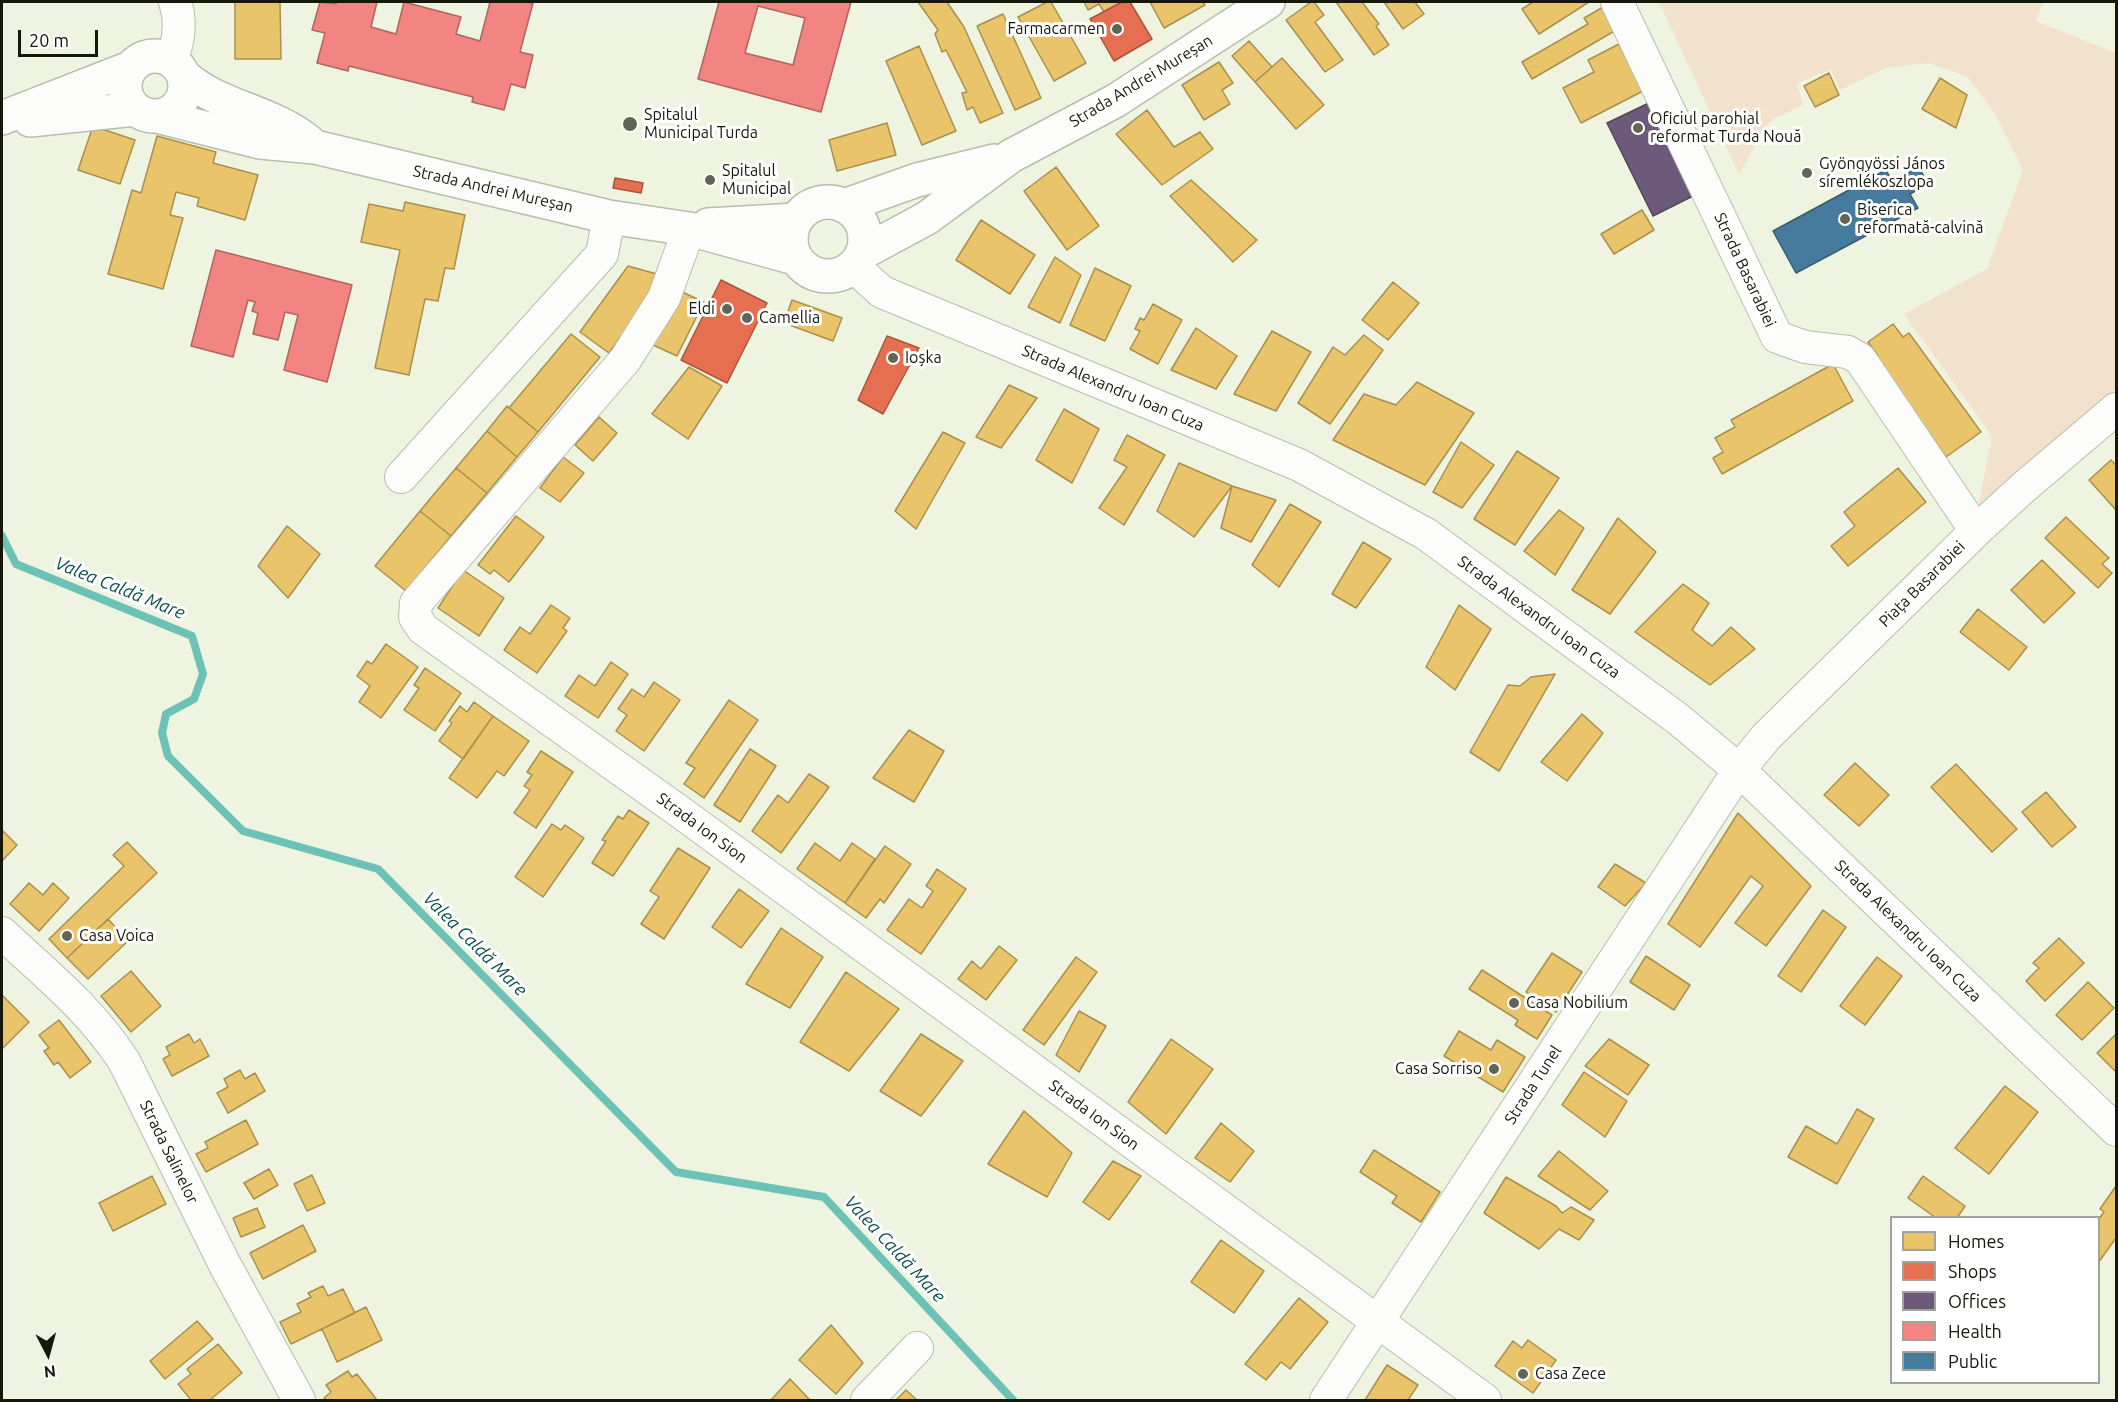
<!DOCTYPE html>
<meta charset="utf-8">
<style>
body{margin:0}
#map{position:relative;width:2118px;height:1402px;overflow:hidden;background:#eef4df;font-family:Ubuntu,sans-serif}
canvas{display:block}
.frame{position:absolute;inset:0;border:3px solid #15180b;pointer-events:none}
.legend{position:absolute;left:1890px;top:1216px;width:210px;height:168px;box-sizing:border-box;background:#fff;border:2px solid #a1a39d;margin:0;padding:8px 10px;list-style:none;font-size:18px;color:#15180b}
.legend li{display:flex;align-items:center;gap:12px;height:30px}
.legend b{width:30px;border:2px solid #a1a39d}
.north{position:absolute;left:18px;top:1324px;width:60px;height:60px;-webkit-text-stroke:4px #fff;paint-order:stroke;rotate:174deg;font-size:16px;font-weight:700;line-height:24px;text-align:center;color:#15180b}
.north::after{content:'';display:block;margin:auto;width:21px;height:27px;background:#15180b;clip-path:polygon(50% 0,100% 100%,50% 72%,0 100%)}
.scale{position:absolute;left:18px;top:30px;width:80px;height:27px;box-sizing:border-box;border:3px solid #15180b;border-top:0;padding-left:8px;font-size:18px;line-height:21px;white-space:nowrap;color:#15180b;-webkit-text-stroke:4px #fff;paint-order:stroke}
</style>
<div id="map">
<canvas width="2118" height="1402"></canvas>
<div class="frame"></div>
<ul class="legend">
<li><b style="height:16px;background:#e9c46a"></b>Homes</li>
<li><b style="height:16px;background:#e76f51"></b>Shops</li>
<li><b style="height:16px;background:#6d597a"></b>Offices</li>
<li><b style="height:16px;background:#f28482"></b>Health</li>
<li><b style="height:16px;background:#457b9d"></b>Public</li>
</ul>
<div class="north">N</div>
<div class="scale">20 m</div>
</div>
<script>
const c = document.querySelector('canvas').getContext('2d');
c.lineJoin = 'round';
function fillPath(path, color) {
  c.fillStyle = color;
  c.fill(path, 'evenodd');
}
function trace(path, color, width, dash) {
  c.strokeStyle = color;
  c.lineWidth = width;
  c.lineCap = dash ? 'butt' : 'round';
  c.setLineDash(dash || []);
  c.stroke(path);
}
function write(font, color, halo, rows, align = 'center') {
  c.font = font + ' Ubuntu,sans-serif';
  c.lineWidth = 6;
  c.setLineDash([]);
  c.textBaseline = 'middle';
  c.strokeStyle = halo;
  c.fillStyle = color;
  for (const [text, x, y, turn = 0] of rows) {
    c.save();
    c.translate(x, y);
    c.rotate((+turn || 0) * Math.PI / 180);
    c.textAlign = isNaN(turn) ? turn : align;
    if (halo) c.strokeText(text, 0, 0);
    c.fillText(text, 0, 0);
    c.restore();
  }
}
const green = new Path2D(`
 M1659,2h384l-7,19 80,32v336l-138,119 14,-72 -88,-122 83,-45 36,-99 -27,-54 -28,-39 -40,-14 -42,5 -46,22 -9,-20 -18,6 -16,8 6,21 -30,14 -8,9 -26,46z`);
const homes = new Path2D(`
 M235,2h45l1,57h-46z
 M918,2h29l17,25 39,86 -23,10 -7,-16 -6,3 -5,-17 5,-1 -21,-42 -4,2 -7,-18 3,-4z
 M1047,2h4l35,61 -32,18 -36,-64z
 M1084,2h38l-18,10 -5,-8 -11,6z
 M1150,2h53l2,3 -41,23z
 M1311,2h3l10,13 -9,7 28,38 -18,12 -39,-52z
 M1336,2h26l17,22 -3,2 13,19 -15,10z
 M1384,2h31l9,12 -21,15z
 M1533,2h56l-50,32 -17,-25z
 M1605,6l13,23 -86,50 -10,-17 66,-38 -4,-6z
 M1003,14l38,84 -26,12 -38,-84z
 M1249,41l23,26 -17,15 -23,-26z
 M1619,44l24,47 -62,32 -18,-35 31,-16 -6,-12z
 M919,46l37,85 -34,14 -36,-84z
 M1282,58l42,47 -28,24 -41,-47z
 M1219,62l14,21 -11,7 8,14 -26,16 -22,-35z
 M1829,73l10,22 -24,12 -11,-21z
 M1940,78l27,17 -11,33 -34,-19z
 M1147,110l27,37 26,-15 13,17 -51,36 -46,-51z
 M887,123l9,32 -59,16 -8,-31z
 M93,126l42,14 -15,44 -42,-14z
 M157,136l59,16 -3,11 45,12 -13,45 -48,-14 2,-8 -23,-6 -6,23 13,3 -20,71 -55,-15 24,-84 9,3z
 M1056,167l43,59 -32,24 -43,-59z
 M1191,180l66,60 -24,22 -63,-66z
 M405,202l60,13 -11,54 -9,-1 -7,33 -13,-2 -16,76 -34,-7 25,-118 -39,-8 8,-38 34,7z
 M1642,210l12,20 -40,24 -13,-20z
 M981,220l54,35 -25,39 -54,-34z
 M1055,257l26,18 -21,48 -32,-16z
 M628,266l36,10 -55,77 -29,-21z
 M1095,268l36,18 -26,55 -35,-16z
 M1393,282l26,21 -31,37 -26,-20z
 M680,291l24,11 -27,54 -24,-11z
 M792,300l50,18 -9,23 -49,-18z
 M1153,304l29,16 -24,44 -28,-15 10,-18 -5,-2 5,-11 4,2z
 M1893,324l10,13 6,-4 72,99 -35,25 -72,-98 4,-3 -10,-14z
 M1196,328l41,28 -21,33 -45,-19z
 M1272,331l39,21 -35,59 -42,-17z
 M571,334l29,23 -62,75 -29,-24z
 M1364,335l19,15 -53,74 -32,-21 35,-56 12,8z
 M1833,364l20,37 -131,73 -9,-16 10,-6 -8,-14 20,-11 -4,-7z
 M689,367l33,19 -34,53 -36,-25z
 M1417,382l57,31 -49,72 -92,-45 31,-46 32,11z
 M1009,385l28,13 -36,50 -25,-11z
 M507,406l31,26 -21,25 -30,-26z
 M1064,409l35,20 -27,54 -36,-23z
 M599,417l18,16 -24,28 -18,-16z
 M487,431l30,26 -30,36 -31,-25z
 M943,432l22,11 -49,86 -21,-18z
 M1127,435l38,20 -41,70 -25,-17 28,-41 -13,-7z
 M1461,442l33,23 -32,43 -29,-16z
 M1517,451l42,27 -44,67 -41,-26z
 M563,457l21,16 -24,29 -20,-14z
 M2111,460l5,5v45l-27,-30z
 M1179,463l53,23 -38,51 -37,-26z
 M456,468l31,25 -36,43 -31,-25z
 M1898,468l28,34 -78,64 -17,-20 24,-20 -11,-14z
 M1232,486l44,14 -25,42 -30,-14z
 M1290,504l31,18 -42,65 -27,-22z
 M1559,510l25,18 -29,47 -31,-24z
 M420,511l31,25 -45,55 -31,-25z
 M516,516l28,21 -35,45 -15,-12 -4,4 -12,-9z
 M2066,517l43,41 -7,6 10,9 -14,15 -53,-50z
 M1618,518l38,34 -46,62 -38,-24z
 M287,526l33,28 -32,44 -30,-32z
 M1363,542l28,17 -35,49 -24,-14z
 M2042,560l33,33 -31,30 -33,-33z
 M463,570l41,28 -25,38 -41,-28z
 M1683,584l26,19 -17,27 20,16 19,-19 24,22 -45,36 -75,-53z
 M551,605l19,13 -7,10 4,3 -30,42 -33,-23 16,-23 10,7z
 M1459,605l32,24 -36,61 -29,-23z
 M1978,609l49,38 -18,23 -49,-38z
 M386,644l32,23 -37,51 -22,-16 11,-16 -13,-10 10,-15 5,3z
 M611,662l17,12 -30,44 -33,-22 14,-21 16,11z
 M425,668l36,25 -26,38 -31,-21 15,-22 -5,-3z
 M1555,674l-56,97 -29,-19 38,-67 12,1 11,-9z
 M654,682l26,18 -36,51 -28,-20 11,-16 -9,-6 14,-20 12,8z
 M729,700l29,20 -54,78 -20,-14 11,-16 -9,-5z
 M474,702l19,14 -30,43 -24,-18 13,-18 -3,-2 11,-15 7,6z
 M1582,714l21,19 -36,48 -26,-19z
 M493,716l36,25 -25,35 -7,-5 -20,27 -28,-20z
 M909,730l35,21 -30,51 -41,-24z
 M750,749l26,17 -36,56 -26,-17z
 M541,751l32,21 -37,56 -22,-15 16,-23 -6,-4 8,-11 -5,-3z
 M1855,763l34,32 -30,31 -35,-31z
 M1956,764l61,65 -25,23 -61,-65z
 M809,774l20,13 -48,66 -29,-22 26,-36 10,8z
 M2046,792l30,35 -24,20 -30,-35z
 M629,810l20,13 -36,53 -21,-13 14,-22 -4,-1 16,-24 5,3z
 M1738,813l73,73 -45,60 -31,-23 28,-37 -12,-10 -51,71 -32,-23z
 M552,824l9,6 4,-5 19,13 -41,59 -28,-20z
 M2,830l15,15 -15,16z
 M127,842l30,31 -90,85 -18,-19 75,-73 -11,-11z
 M815,843l25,18 12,-18 23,16 -30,44 -48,-34z
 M885,846l26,18 -27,39 -4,-4 -14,19 -21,-15z
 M678,848l32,20 -46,71 -23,-15 18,-27 -9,-6z
 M1615,864l31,19 -21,23 -27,-19z
 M937,869l29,20 -45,65 -34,-24 22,-31 13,9 11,-17 -7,-5z
 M29,883l14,12 10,-12 16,15 -30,33 -29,-27z
 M739,889l30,22 -28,37 -29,-21z
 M1823,910l23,17 -45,65 -23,-16z
 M108,919l20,22 -40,38 -21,-21z
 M781,928l42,29 -33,51 -44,-24z
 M2059,938l25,25 -39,38 -19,-20 13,-13 -6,-5z
 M999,946l18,14 -31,40 -28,-21 14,-18 9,8z
 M1552,953l30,19 -26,40 -30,-20z
 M1646,956l44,29 -16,25 -44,-28z
 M1076,957l21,15 -53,73 -21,-15z
 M1877,957l25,19 -37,49 -25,-19z
 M1482,970l70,45 -15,24 -22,-14 3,-5 -49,-31z
 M131,971l30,35 -30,26 -30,-36z
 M846,972l53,37 -50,62 -49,-29z
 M2088,982l26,26 -32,32 -26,-25z
 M2,995l27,27 -27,27z
 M1079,1011l27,15 -27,46 -23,-17z
 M59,1020l32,42 -21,16 -12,-16 -4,3 -10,-14 5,-3 -10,-13z
 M1459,1031l32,19 6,-10 28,17 -22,35 -59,-36z
 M189,1034l5,9 6,-4 9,17 -37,20 -9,-17 7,-4 -4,-8z
 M921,1034l42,27 -42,55 -41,-25z
 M2116,1034v38l-19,-19z
 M1171,1039l42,30 -47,65 -38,-32z
 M1609,1039l40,26 -21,30 -43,-29z
 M240,1070l5,9 10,-6 10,18 -37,22 -11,-20 11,-6 -4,-8z
 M1584,1072l43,29 -22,36 -43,-32z
 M2005,1086l33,26 -49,62 -34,-26z
 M1857,1109l17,10 -37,65 -49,-27 18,-31 31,18z
 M1024,1111l48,42 -25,44 -59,-33z
 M246,1120l12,24 -52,28 -10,-18 12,-6 -3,-6z
 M1221,1123l33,28 -24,31 -35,-24z
 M1374,1150l66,42 -19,30 -29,-19 5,-7 -37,-24z
 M1559,1151l49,40 -18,19 -52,-34z
 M1113,1161l28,15 -32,44 -26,-18z
 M269,1169l9,16 -24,14 -10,-16z
 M312,1175l13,28 -18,8 -13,-27z
 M152,1176l14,28 -53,27 -14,-28z
 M1923,1176l42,30 -8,12h-21l-28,-20z
 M1506,1177l50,29 6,7 9,-6 23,13 -15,20 -20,-11 -20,20 -55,-36z
 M2116,1186v52l-18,25v-43l6,-8 -4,-3z
 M257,1208l8,19 -24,10 -8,-19z
 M303,1225l13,26 -53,28 -13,-26z
 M1221,1240l43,31 -30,42 -43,-31z
 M323,1286l5,10 15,-7 12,24 -64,31 -11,-22 21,-10 -4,-8 14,-7 -3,-4z
 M1299,1298l29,24 -38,47 -9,-7 -15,18 -21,-16z
 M366,1307l16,33 -45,22 -15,-33z
 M197,1321l16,18 -48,40 -15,-18z
 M831,1325l32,38 -27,31 -37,-34z
 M1528,1340l28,20 -23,33 -38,-27 18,-25 9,7z
 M218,1344l24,29 -32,27h-19l-13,-16 13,-10 -4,-5z
 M1387,1365l31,20 -10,15h-43z
 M348,1371l4,6 5,-3 20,26h-50l-3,-2 7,-6 -5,-7z
 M790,1379l20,21h-39z
 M906,1390l11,10h-21z`);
const shops = new Path2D(`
 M1122,2h8l22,37 -38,22 -24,-42z
 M615,178l28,5 -2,10 -28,-5z
 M721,280l46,23 -40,80 -46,-23z
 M887,336l32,12 -36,66 -25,-14z`);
const offices = new Path2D(`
 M1651,102l46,92 -44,22 -46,-93z`);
const health = new Path2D(`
 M320,2l16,2v-2h41l-6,25 25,7 8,-32 57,15 -5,17 24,7 10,-39h35l8,1 -13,49 13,3 -8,33 -14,-4 -7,26 -32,-8 1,-5 -124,-31 -1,5 -31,-8 8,-30 -13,-3z
 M719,2h132l-30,110 -123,-33zM758,6l47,12 -12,47 -48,-12z
 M216,250l136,35 -25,97 -43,-12 14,-55 -13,-3 -7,28 -25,-6 5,-21 -6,-2 3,-9 -7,-2 -15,57 -42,-11z`);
const public = new Path2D(`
 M1919,167l9,17 -18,10 8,14 -122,65 -23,-42 113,-61 6,11z`);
const stream = new Path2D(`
 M2,536l14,28 176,72 11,38 -9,25 -28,15 -4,19 6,23 75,75 135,38 298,303 148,25 189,203`);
const minor = new Path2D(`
 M1617,2l160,335 28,10 43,5 12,7 116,172
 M170,59c10,-15 11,-40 5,-57
 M689,229l-25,69 -39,62 -209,243 -1,14 8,12 253,180 809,591
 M854,267l28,25 417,173 127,69 252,185 61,51 377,360
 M401,477l201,-223 7,-37
 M2,933c44,41 88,76 122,128l101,204 74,135
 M867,1400l50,-52
 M1326,1400l413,-630 27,-33 210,-206 48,-44 92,-78`);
const major = new Path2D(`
 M125 86a30 30 0 1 1 60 0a30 30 0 1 1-60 0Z
 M184,76c36,32 88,35 125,66
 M157,116l103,26 55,5 294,70 80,12 106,29
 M2,118l128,-50
 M30,120l105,-11
 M791 239a37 37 0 1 1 74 0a37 37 0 1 1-74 0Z
 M844,206l73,-26 77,-19
 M708,225l88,-5
 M864,252l63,-34 84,-62 104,-55 153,-99`);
const markers = [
 [1117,29,6,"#616555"],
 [630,124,8,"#616555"],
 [1638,128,6,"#616555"],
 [1807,173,6,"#616555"],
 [710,180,6,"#616555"],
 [1845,219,6,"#616555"],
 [727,309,6,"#616555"],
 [747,318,6,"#616555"],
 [893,358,6,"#616555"],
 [67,936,6,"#616555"],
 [1514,1003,6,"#616555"],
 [1494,1069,6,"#616555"],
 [1523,1374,6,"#616555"]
];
const poiNames = [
 ["Farmacarmen",1105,29,"right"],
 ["Spitalul",644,115],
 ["Municipal Turda",644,133],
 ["Oficiul parohial",1650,119],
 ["reformat Turda Nouă",1650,137],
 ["Gyöngyössi János",1819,164],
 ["síremlékoszlopa",1819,182],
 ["Spitalul",722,171],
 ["Municipal",722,189],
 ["Biserica",1857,210],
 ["reformată-calvină",1857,228],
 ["Eldi",715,309,"right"],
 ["Camellia",759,318],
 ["Ioșka",905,358],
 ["Casa Voica",79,936],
 ["Casa Nobilium",1526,1003],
 ["Casa Sorriso",1482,1069,"right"],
 ["Casa Zece",1535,1374]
];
const streetNames = [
 ["Strada Andrei Mureșan",1141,81,-31],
 ["Strada Andrei Mureșan",493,189,13],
 ["Strada Basarabiei",1745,270,65],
 ["Strada Alexandru Ioan Cuza",1113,388,23],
 ["Piața Basarabiei",1922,584,-45],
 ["Strada Alexandru Ioan Cuza",1539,617,36],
 ["Strada Ion Sion",702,828,36],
 ["Strada Alexandru Ioan Cuza",1908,931,44],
 ["Strada Tunel",1533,1085,-57],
 ["Strada Ion Sion",1094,1115,36],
 ["Strada Salinelor",169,1152,64]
];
const waterNames = [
 ["Valea Caldă Mare",120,588,22],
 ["Valea Caldă Mare",475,944,45],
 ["Valea Caldă Mare",895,1249,47]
];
fillPath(green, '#f2e1cc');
fillPath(homes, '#e9c46a');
trace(homes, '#a9904e', 1.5);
fillPath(shops, '#e76f51');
trace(shops, '#a8553c', 1.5);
fillPath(offices, '#6d597a');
trace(offices, '#534659', 1.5);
fillPath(health, '#f28482');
trace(health, '#b0645e', 1.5);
fillPath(public, '#457b9d');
trace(public, '#375d71', 1.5);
trace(stream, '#6cc2b7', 8);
trace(minor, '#b8bdad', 34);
trace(major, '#b8bdad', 36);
trace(minor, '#fcfdfa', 32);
trace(major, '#fcfdfa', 33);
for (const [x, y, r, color] of markers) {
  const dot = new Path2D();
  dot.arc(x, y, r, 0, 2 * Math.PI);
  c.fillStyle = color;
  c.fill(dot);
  trace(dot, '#fff', 2);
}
write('16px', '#15180b', '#fff', poiNames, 'left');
write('16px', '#15180b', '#fff', streetNames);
write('italic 18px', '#094f4c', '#fff', waterNames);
</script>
